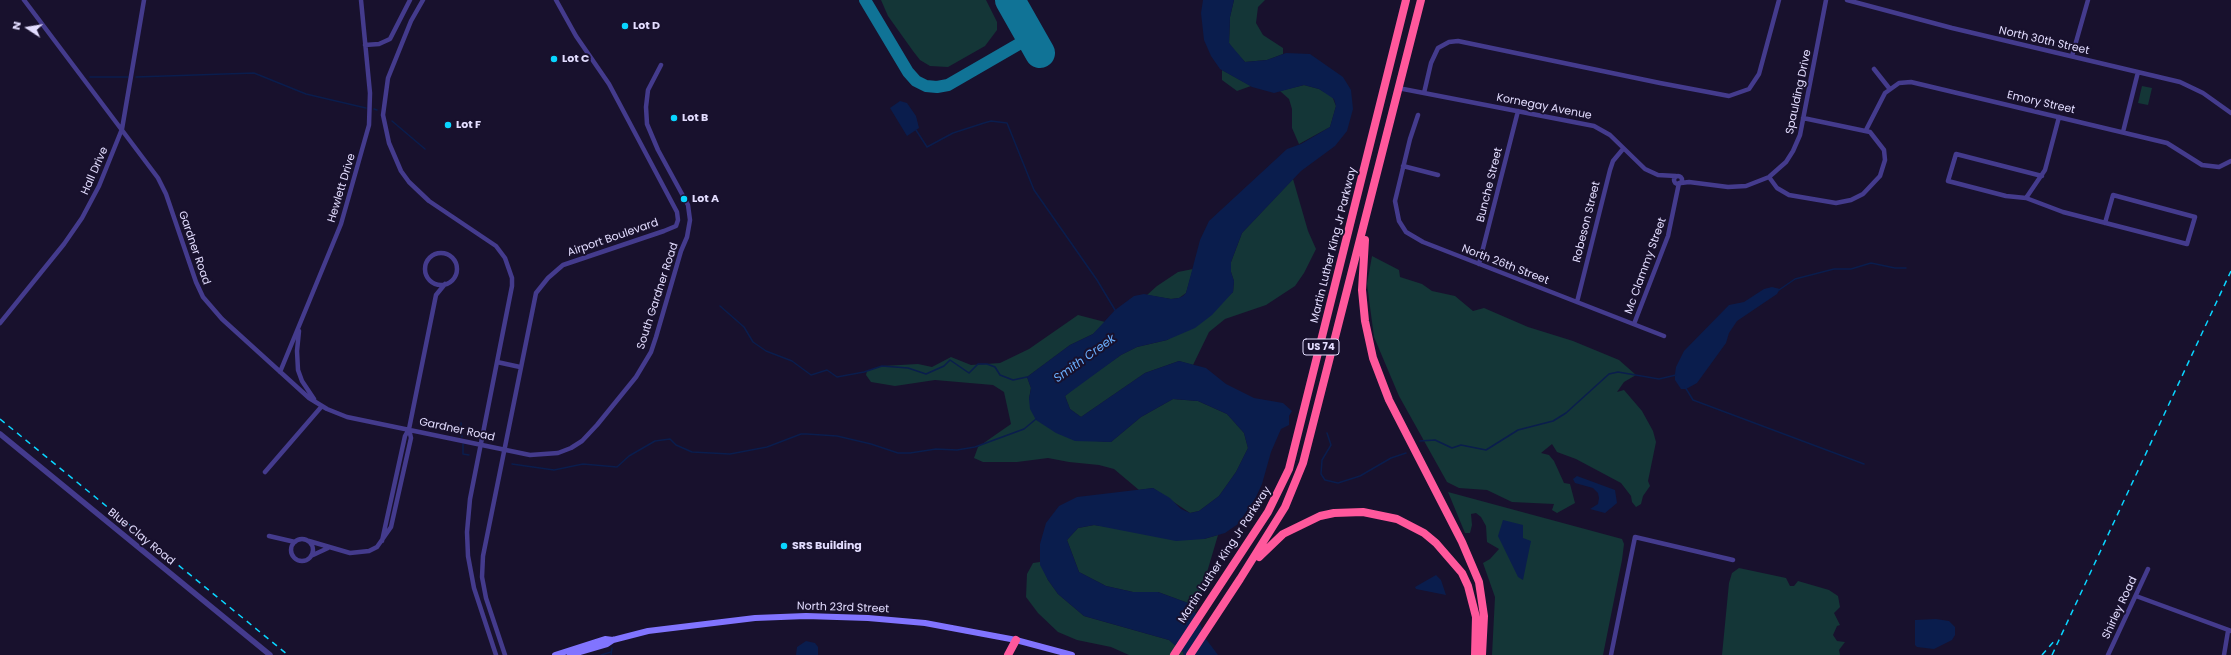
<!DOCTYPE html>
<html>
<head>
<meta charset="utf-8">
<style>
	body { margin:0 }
	#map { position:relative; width:2231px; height:655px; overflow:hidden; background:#18112d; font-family:Poppins,sans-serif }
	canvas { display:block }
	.north { position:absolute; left:8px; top:8px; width:40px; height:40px; -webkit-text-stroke:3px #18112d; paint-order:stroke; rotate:282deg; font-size:11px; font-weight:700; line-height:16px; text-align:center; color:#e3ddff }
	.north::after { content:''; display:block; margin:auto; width:14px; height:18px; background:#e3ddff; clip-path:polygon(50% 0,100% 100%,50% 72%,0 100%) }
</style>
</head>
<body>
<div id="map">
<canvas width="2231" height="655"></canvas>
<div class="north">N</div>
</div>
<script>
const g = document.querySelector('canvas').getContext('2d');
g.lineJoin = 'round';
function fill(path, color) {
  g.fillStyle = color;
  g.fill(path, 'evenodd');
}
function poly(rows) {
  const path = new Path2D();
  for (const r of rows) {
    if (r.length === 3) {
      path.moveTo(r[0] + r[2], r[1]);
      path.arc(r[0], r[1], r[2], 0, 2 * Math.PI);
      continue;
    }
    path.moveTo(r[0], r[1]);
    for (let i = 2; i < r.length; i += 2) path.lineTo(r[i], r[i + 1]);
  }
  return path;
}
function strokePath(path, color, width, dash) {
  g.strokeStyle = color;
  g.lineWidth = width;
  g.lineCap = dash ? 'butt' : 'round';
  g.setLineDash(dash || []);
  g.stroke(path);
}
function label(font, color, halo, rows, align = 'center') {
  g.font = font + ' Poppins,sans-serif';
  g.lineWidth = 4;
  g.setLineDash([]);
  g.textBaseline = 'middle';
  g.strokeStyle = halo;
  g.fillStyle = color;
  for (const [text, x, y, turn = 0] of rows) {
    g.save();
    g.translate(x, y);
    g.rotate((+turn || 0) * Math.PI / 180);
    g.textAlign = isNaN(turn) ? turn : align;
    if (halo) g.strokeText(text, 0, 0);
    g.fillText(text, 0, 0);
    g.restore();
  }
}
fill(poly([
	[881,0,986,0,997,22,997,30,985,46,948,67,930,66,920,60,913,51,888,16],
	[1234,0,1265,0,1258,7,1256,23,1263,35,1283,48,1283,54,1267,60,1245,62,1234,50,1229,43,1230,17],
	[1222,70,1251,86,1237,91,1222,80],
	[1304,85,1319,89,1332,96,1336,106,1330,127,1299,144,1292,128,1292,109,1289,99,1280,91],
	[2142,86,2152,88,2148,105,2138,103],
	[1293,179,1308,231,1316,249,1304,273,1295,286,1266,305,1225,319,1209,332,1193,365,1179,361,1145,373,1081,417,1070,409,1065,396,1078,385,1121,355,1137,347,1167,340,1222,302,1233,292,1234,281,1231,272,1231,262,1242,233],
	[1372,256,1399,270,1400,277,1422,284,1432,291,1455,296,1473,311,1484,308,1528,327,1573,341,1619,360,1636,375,1624,382,1617,392,1624,390,1642,411,1653,431,1656,442,1648,481,1650,486,1643,496,1641,504,1636,507,1632,502,1631,496,1621,483,1576,459,1557,452,1552,444,1541,453,1549,455,1554,461,1564,483,1570,484,1575,503,1557,513,1552,510,1554,504,1512,502,1487,490,1459,488,1447,482,1399,396,1374,337,1367,284],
	[1193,269,1186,293,1179,298,1171,299,1147,295,1157,286,1178,272],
	[1078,315,1105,322,1093,334,1070,345,1027,377,1031,388,1029,399,1096,441,1111,442,1141,417,1173,399,1198,401,1227,414,1244,433,1248,448,1236,472,1219,496,1199,511,1190,513,1153,488,1139,490,1114,469,1099,465,1069,462,1048,458,1017,462,983,462,974,458,978,447,1011,424,1004,392,993,385,935,380,895,386,871,382,866,375,867,371,882,366,918,364,932,367,951,357,971,365,1000,363,1029,349],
	[1448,492,1622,539,1624,544,1622,560,1603,655,1492,655,1495,597,1483,563,1490,559,1499,549,1487,542,1486,526,1481,517,1476,513,1471,514,1472,525,1470,533,1465,533],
	[1094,525,1204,539,1218,535,1195,613,1188,603,1158,592,1133,592,1106,586,1079,572,1067,540,1078,528],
	[1040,562,1048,580,1058,594,1084,616,1169,640,1183,652,1184,655,1129,655,1111,647,1077,640,1058,632,1038,613,1026,597,1027,574,1033,563],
	[1739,568,1786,578,1790,586,1794,586,1798,581,1829,590,1838,596,1840,607,1834,613,1840,625,1837,626,1833,635,1837,641,1845,642,1839,650,1840,655,1722,655,1729,583,1732,573]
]), '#143637');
fill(poly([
	[1203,0,1234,0,1230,17,1229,43,1245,62,1267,60,1286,53,1310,54,1343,77,1351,90,1353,109,1347,131,1335,146,1301,171,1242,233,1231,262,1231,272,1234,281,1233,292,1212,315,1195,328,1167,340,1137,347,1121,355,1065,396,1070,409,1081,417,1145,373,1179,361,1206,368,1226,384,1254,398,1283,403,1292,411,1289,416,1289,425,1281,429,1271,452,1262,484,1256,497,1238,524,1225,533,1204,539,1176,541,1094,525,1078,528,1067,540,1079,572,1106,586,1133,592,1158,592,1188,603,1196,614,1206,639,1218,655,1184,655,1183,652,1169,640,1084,616,1058,594,1048,580,1040,565,1040,544,1046,523,1059,506,1077,497,1153,488,1170,498,1181,509,1190,513,1199,511,1219,496,1236,472,1248,448,1244,433,1227,414,1198,401,1173,399,1141,417,1111,442,1075,441,1056,433,1036,420,1030,409,1029,399,1031,388,1027,377,1070,345,1093,334,1115,310,1134,296,1144,294,1171,299,1179,298,1183,296,1186,293,1200,240,1209,221,1287,149,1301,144,1330,127,1336,106,1334,99,1319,89,1304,85,1274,93,1252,87,1220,69,1211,56,1204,40,1201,13],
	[900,101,907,103,916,116,919,128,907,136,890,108],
	[1772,287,1780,289,1777,294,1737,321,1729,333,1726,343,1697,383,1686,389,1681,389,1675,380,1675,374,1676,367,1684,351,1729,305,1744,302,1764,289],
	[1577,476,1615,490,1617,503,1605,513,1590,509,1598,504,1599,498,1598,493,1593,488,1575,483,1573,479],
	[1503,520,1523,525,1523,538,1531,541,1523,580,1518,577,1498,536],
	[1436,575,1441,580,1446,595,1416,589,1415,587],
	[1936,619,1949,621,1955,627,1955,635,1952,640,1934,649,1917,647,1915,645,1915,620],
	[806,641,815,643,818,647,818,655,796,655,797,647]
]), '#0a1d4d');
strokePath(poly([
	[90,77,128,77],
	[136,77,254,73,306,94,366,108],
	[374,109,377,110],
	[392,121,425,149],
	[916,130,927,147,953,133,984,123,991,121,1007,123,1034,190,1097,280,1115,310],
	[1779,290,1795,279,1834,269,1851,269,1871,263,1895,268,1906,268],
	[720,306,744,327,753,342,766,351,792,361,811,375,827,370,837,377,864,372,882,366,908,368,926,374,944,366,950,360,969,373,978,364,987,364,995,367,1000,375,1013,380,1027,377],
	[1685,387,1693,400,1864,464],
	[461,423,462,437],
	[1327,433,1331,445,1322,460,1321,474,1325,480,1338,483,1360,476,1391,458,1406,453],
	[1420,441,1435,440,1452,448,1461,445,1486,450,1518,430,1553,421,1566,413,1609,374,1618,372,1659,379,1676,375],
	[463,444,463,454,469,455],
	[512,464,554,470,583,464,617,467,629,456,655,441,670,439,676,445,692,452,730,454,767,447,801,434,807,434,837,436,871,444,898,453,910,453,936,449,957,450,975,447,1024,429,1036,419],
	[601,655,611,652],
	[611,655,612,648]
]), '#0a1d4d', 1.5);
strokePath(poly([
	[865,0,908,72,916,81,926,86,937,87,948,85,1031,37]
]), '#107396', 12);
strokePath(poly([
	[1010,0,1040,53]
]), '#107396', 30);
strokePath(poly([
	[24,0,158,178,166,194,196,282,203,297,222,319,309,398,327,409,347,417,530,455,558,453,571,448,582,441,597,425,636,377,651,352,656,337,681,251,687,237,690,220,688,205,658,150,647,124,646,107,648,90,661,65],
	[423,0,411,21,388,78,383,115,389,143,401,171,409,182,429,201,496,246,505,258,512,278,512,286,470,499,467,532,468,556,474,588,496,655],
	[1847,0,1952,28,2180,82,2203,93,2231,113],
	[365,45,379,44,390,39,410,0],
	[2072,56,2088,0],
	[1874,69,1889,88],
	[1398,88,1594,126,1610,135,1645,169,1658,175,1676,176],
	[1424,93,1431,63,1438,48,1449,42,1458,41,1660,83,1729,96,1749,89,1759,74,1779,0],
	[1418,115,1410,139,1395,201,1399,221,1406,232,1423,242,1664,336],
	[1866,130,1885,93,1899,83,1911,82,2167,143,2202,165,2219,167,2231,161],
	[2123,132,2138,72],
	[1403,166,1438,175],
	[2042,176,1956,154,1948,181,2006,196,2026,198,2063,212,2187,244,2195,217,2113,195,2105,223],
	[1678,180,4],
	[1769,177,1777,188,1789,195,1836,203,1851,200,1863,194,1880,176,1885,160,1884,150,1870,132,1803,118],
	[1681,183,1689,182,1728,187,1746,186,1769,177,1786,162,1793,151,1800,135,1826,0],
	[2026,198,2045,170,2059,117],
	[441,269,16],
	[1479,264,1518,111],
	[1577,302,1610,170,1613,161,1623,149],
	[0,323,64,244,82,218,99,186,122,129,144,0],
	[1634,324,1668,236,1679,183],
	[299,331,297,351,298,370,302,381,314,399],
	[497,362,520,367],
	[280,372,341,224,369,125,370,93,361,0],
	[265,472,322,406],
	[269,536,295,542],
	[302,550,11],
	[309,541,350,553,369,551,377,547,391,527,411,438,409,429],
	[382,541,405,436,409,429,436,295,445,284],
	[313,555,328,548],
	[2136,596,2231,631],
	[505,655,486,598,482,577,483,556,536,293,548,278,563,265,664,231,676,226,678,220,677,212,609,84,576,36,556,0],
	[1611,655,1635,537,1733,560],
	[2108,655,2148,569],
	[2224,655,2228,631]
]), '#443b8d', 4.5);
strokePath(poly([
	[0,434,270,655]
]), '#443b8d', 5.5);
strokePath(poly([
	[555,655,605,639,613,640,648,631,755,618,806,616,868,618,925,623,1016,640,1072,655],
	[570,655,607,644,613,640]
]), '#8174ff', 6);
strokePath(poly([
	[1365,240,1362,290,1365,321,1373,358,1389,400,1462,542,1479,582,1484,616,1482,655],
	[1259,557,1283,534,1320,516,1334,513,1363,512,1397,519,1424,533,1436,543,1462,573,1468,586,1476,617,1475,655],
	[1008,655,1016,640],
	[1174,655,1268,512,1289,469,1406,0],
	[1190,655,1240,579,1285,507,1303,463,1421,0]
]), '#ff589c', 8);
strokePath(poly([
	[0,419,288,655],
	[2042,655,2055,640],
	[2052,655,2231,271]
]), '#09d5ff', 1.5, [6, 5]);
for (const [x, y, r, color] of [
	[625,26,4,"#09d5ff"],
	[554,59,4,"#09d5ff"],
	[674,118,4,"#09d5ff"],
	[448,125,4,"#09d5ff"],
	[684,199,4,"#09d5ff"],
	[784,546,4,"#09d5ff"]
]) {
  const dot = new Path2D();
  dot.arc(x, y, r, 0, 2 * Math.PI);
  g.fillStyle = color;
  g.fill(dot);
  strokePath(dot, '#18112d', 1.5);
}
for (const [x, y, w] of [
	[1321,347,36]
]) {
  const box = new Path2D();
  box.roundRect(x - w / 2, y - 8, w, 16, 3);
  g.fillStyle = '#18112d';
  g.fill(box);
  strokePath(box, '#e3ddff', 1);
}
label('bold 10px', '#e3ddff', null, [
	["US 74",1321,347]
]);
label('bold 11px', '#e3ddff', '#18112d', [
	["Lot D",633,26],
	["Lot C",562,59],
	["Lot B",682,118],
	["Lot F",456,125],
	["Lot A",692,199],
	["SRS Building",792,546]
], 'left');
label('11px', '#e3ddff', '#18112d', [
	["North 30th Street",2044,41,13],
	["Spaulding Drive",1799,92,-78],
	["Emory Street",2041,103,13],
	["Kornegay Avenue",1544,107,11],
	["Hall Drive",95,171,-66],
	["Bunche Street",1490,185,-76],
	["Hewlett Drive",342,188,-73],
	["Robeson Street",1587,222,-76],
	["Airport Boulevard",613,238,-19],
	["Martin Luther King Jr Parkway",1334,245,-76],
	["Gardner Road",194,248,71],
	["North 26th Street",1505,265,21],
	["Mc Clammy Street",1646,266,-70],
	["South Gardner Road",658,296,-72],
	["Gardner Road",457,430,12],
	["Blue Clay Road",141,537,39],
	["Martin Luther King Jr Parkway",1225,555,-57],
	["North 23rd Street",843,608,2],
	["Shirley Road",2120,608,-65]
]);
label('italic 12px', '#6bb0ff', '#18112d', [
	["Smith Creek",1085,359,-36]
]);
</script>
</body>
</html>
